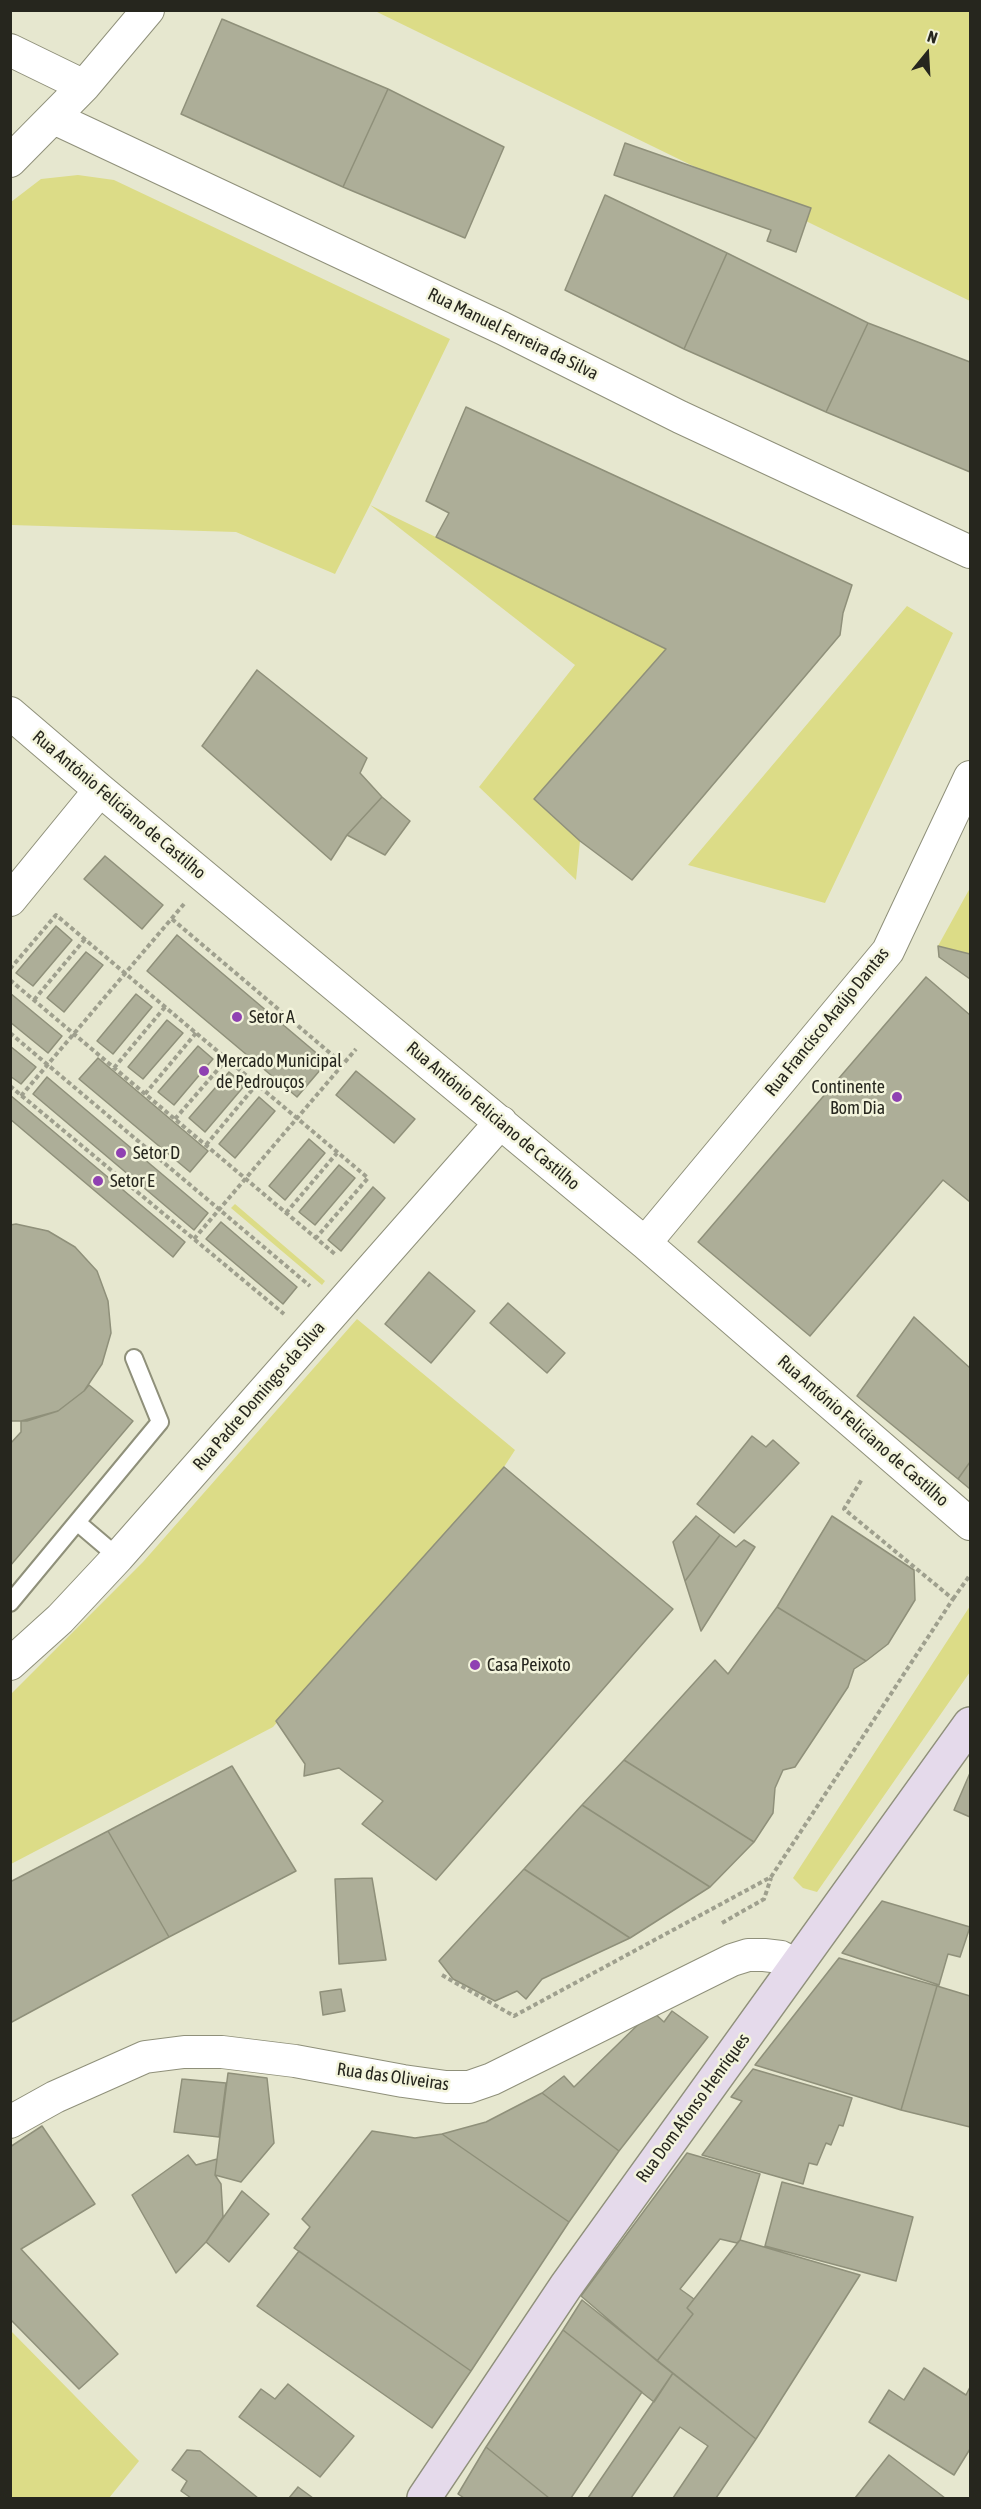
<!DOCTYPE html>
<html>
<head>
<meta charset="utf-8">
<style>
	body { margin:0 }
	#map { position:relative; width:981px; height:2509px; overflow:hidden; background:#e6e7cf; font-family:"Asap Condensed",sans-serif }
	canvas { display:block }
	.frame { position:absolute; inset:0; border:12px solid #26261e; pointer-events:none }
	.north { position:absolute; left:897px; top:24px; width:60px; height:60px; -webkit-text-stroke:4px #f3f4dc; paint-order:stroke; rotate:18deg; font-size:16px; font-weight:700; line-height:24px; text-align:center; color:#26261e }
	.north::after { content:''; display:block; margin:auto; width:21px; height:27px; background:#26261e; clip-path:polygon(50% 0,100% 100%,50% 72%,0 100%) }
</style>
</head>
<body>
<div id="map">
<canvas width="981" height="2509"></canvas>
<div class="frame"></div>
<div class="north">N</div>
</div>
<script>
const g = document.querySelector('canvas').getContext('2d');
g.lineJoin = 'round';
function fill(path, color) {
  g.fillStyle = color;
  g.fill(path, 'evenodd');
}
function poly(rows) {
  const path = new Path2D();
  for (const r of rows) {
    path.moveTo(r[0], r[1]);
    for (let i = 2; i < r.length; i += 2) path.lineTo(r[i], r[i + 1]);
  }
  return path;
}
function strokePath(path, color, width, dash) {
  g.strokeStyle = color;
  g.lineWidth = width;
  g.lineCap = dash ? 'butt' : 'round';
  g.setLineDash(dash || []);
  g.stroke(path);
}
function label(font, color, halo, rows, align = 'center') {
  g.font = font + ' "Asap Condensed",sans-serif';
  g.lineWidth = 5;
  g.setLineDash([]);
  g.textBaseline = 'middle';
  g.strokeStyle = halo;
  g.fillStyle = color;
  for (const [text, x, y, turn = 0] of rows) {
    g.save();
    g.translate(x, y);
    g.rotate((+turn || 0) * Math.PI / 180);
    g.textAlign = isNaN(turn) ? turn : align;
    if (halo) g.strokeText(text, 0, 0);
    g.fillText(text, 0, 0);
    g.restore();
  }
}
fill(poly([
	[375,11,970,11,970,301],
	[78,175,114,180,450,339,370,505,666,649,534,799,580,841,576,880,479,787,575,665,370,505,335,574,236,532,11,525,11,202,41,179],
	[907,606,953,633,825,903,688,865],
	[970,888,970,954,938,946],
	[235,1204,325,1281,322,1285,231,1208],
	[357,1319,515,1450,504,1467,273,1727,11,1864,10,1695,143,1562],
	[970,1606,970,1672,817,1892,803,1888,793,1878],
	[11,2331,139,2461,109,2498,11,2498]
]), '#dcdc87');
const building = poly([
	[222,19,388,89,343,187,181,114,222,19],
	[388,89,504,147,465,238,343,187,388,89],
	[625,143,811,208,796,252,767,241,771,230,614,175,625,143],
	[605,195,727,253,684,349,565,290,605,195],
	[727,253,868,323,826,412,684,349,727,253],
	[868,323,970,362,970,472,826,412,868,323],
	[466,407,852,585,843,613,840,635,632,880,580,841,534,799,666,649,436,537,449,513,426,501,466,407],
	[257,670,367,758,360,773,382,797,347,835,331,860,202,746,257,670],
	[382,797,410,821,385,855,347,835,382,797],
	[105,856,163,905,142,929,84,879,105,856],
	[56,926,72,940,33,986,16,973,56,926],
	[177,935,327,1062,297,1097,147,971,177,935],
	[938,946,970,954,970,979,939,957,938,946],
	[86,952,103,965,64,1012,47,998,86,952],
	[926,977,970,1015,970,1202,943,1180,810,1336,698,1242,926,977],
	[10,993,62,1036,48,1053,10,1022,10,993],
	[136,994,152,1007,113,1054,97,1041,136,994],
	[167,1020,183,1033,143,1079,128,1067,167,1020],
	[10,1046,36,1067,21,1084,10,1076,10,1046],
	[198,1046,213,1059,174,1105,158,1092,198,1046],
	[98,1058,208,1151,190,1172,79,1079,98,1058],
	[356,1071,415,1119,394,1143,336,1095,356,1071],
	[229,1072,245,1085,205,1132,189,1118,229,1072],
	[47,1077,208,1213,194,1230,33,1094,47,1077],
	[10,1095,185,1242,173,1257,10,1119,10,1095],
	[259,1097,275,1111,235,1158,219,1144,259,1097],
	[309,1139,325,1153,285,1200,269,1186,309,1139],
	[339,1165,355,1178,315,1225,299,1212,339,1165],
	[373,1187,385,1198,341,1251,328,1240,373,1187],
	[221,1222,297,1287,283,1304,206,1239,221,1222],
	[16,1224,48,1231,75,1247,97,1271,108,1301,111,1333,102,1364,84,1391,58,1411,27,1421,10,1421,10,1225,16,1224],
	[429,1272,475,1311,431,1363,385,1324,429,1272],
	[508,1303,565,1353,547,1373,490,1323,508,1303],
	[914,1317,970,1368,970,1462,958,1479,857,1396,914,1317],
	[89,1385,133,1421,10,1566,10,1444,21,1432,21,1421,58,1411,84,1391,89,1385],
	[752,1436,766,1447,773,1440,799,1463,734,1533,697,1504,752,1436],
	[970,1462,970,1489,958,1479,970,1462],
	[504,1467,673,1609,436,1880,362,1824,383,1801,339,1768,304,1776,305,1764,276,1721,504,1467],
	[696,1516,720,1535,685,1581,673,1542,696,1516],
	[832,1516,914,1570,915,1600,888,1644,866,1661,777,1607,832,1516],
	[720,1535,736,1547,744,1540,755,1547,701,1631,685,1581,720,1535],
	[777,1607,866,1661,854,1669,848,1687,795,1767,783,1770,775,1788,773,1813,754,1842,624,1760,715,1660,728,1674,777,1607],
	[624,1760,754,1842,710,1887,582,1805,624,1760],
	[232,1766,296,1871,169,1937,108,1831,232,1766],
	[970,1773,970,1817,954,1810,970,1773],
	[582,1805,710,1887,630,1938,524,1869,582,1805],
	[108,1831,169,1937,10,2023,10,1882,108,1831],
	[524,1869,630,1938,542,1979,526,1999,517,1991,495,2001,453,1979,439,1961,524,1869],
	[372,1878,386,1960,339,1964,335,1879,372,1878],
	[882,1901,970,1927,960,1957,948,1954,939,1985,842,1953,882,1901],
	[839,1958,937,1986,901,2110,755,2065,839,1958],
	[937,1986,970,1996,970,2127,901,2110,937,1986],
	[341,1989,345,2011,323,2015,320,1992,341,1989],
	[652,2011,664,2022,672,2011,708,2037,619,2151,542,2093,564,2076,574,2087,652,2011],
	[753,2069,852,2098,843,2126,839,2125,831,2145,826,2143,817,2165,809,2163,803,2184,702,2155,742,2101,731,2097,753,2069],
	[228,2073,267,2078,274,2143,241,2182,215,2175,228,2073],
	[182,2079,226,2083,219,2137,174,2132,182,2079],
	[542,2093,619,2151,569,2222,442,2134,486,2122,542,2093],
	[42,2126,95,2204,21,2249,118,2354,79,2389,10,2319,10,2147,42,2126],
	[372,2131,415,2138,442,2134,569,2222,471,2371,294,2248,310,2227,302,2219,372,2131],
	[687,2153,760,2174,740,2240,737,2243,720,2239,680,2289,694,2299,687,2308,693,2314,657,2361,581,2296,687,2153],
	[188,2155,196,2165,217,2159,215,2175,221,2184,223,2217,206,2242,176,2273,132,2195,188,2155],
	[782,2182,913,2217,896,2281,765,2246,782,2182],
	[242,2191,269,2214,229,2262,206,2242,242,2191],
	[740,2240,860,2275,756,2439,657,2361,693,2314,687,2308,740,2240],
	[299,2251,471,2371,432,2428,257,2306,299,2251],
	[582,2300,673,2373,654,2402,563,2330,582,2300],
	[563,2330,642,2392,571,2498,549,2498,486,2447,563,2330],
	[924,2368,966,2395,970,2387,970,2449,954,2475,869,2422,889,2390,904,2400,924,2368],
	[673,2373,756,2439,716,2498,673,2498,708,2446,680,2427,631,2498,588,2498,673,2373],
	[288,2384,354,2436,320,2477,239,2417,261,2389,275,2399,288,2384],
	[486,2447,549,2498,464,2498,458,2494,486,2447],
	[187,2450,200,2451,258,2498,191,2498,181,2491,187,2481,172,2470,187,2450],
	[889,2455,945,2498,855,2498,889,2455],
	[298,2487,313,2498,289,2498,298,2487]
]);
fill(building, '#adae98');
strokePath(building, '#8f907a', 1.5);
const service = poly([
	[78,1523,118,1557],
	[10,1603,160,1422,134,1358]
]);
const minor = poly([
	[10,50,84,86],
	[54,118,502,328,680,417,970,552],
	[10,161,84,86,148,10],
	[10,713,100,790,645,1243,970,1524],
	[10,900,100,790],
	[645,1243,888,951,970,777],
	[10,1664,60,1619,118,1557,501,1122],
	[10,2122,55,2097,145,2057,184,2052,222,2052,295,2061,403,2081,446,2087,469,2087,492,2079,732,1960,748,1955,764,1955,781,1957,796,1965]
]);
const secondary = poly([
	[424,2498,566,2286,970,1724]
]);
strokePath(service, '#8f907a', 20);
strokePath(minor, '#8f907a', 34);
strokePath(secondary, '#8f907a', 36);
strokePath(poly([
	[172,919,343,1064],
	[10,969,56,915,368,1178,316,1238],
	[10,980,336,1255],
	[34,1000,85,939],
	[10,1033,310,1286],
	[114,1068,165,1007],
	[10,1086,284,1314],
	[145,1094,196,1033],
	[21,1096,184,904],
	[175,1119,227,1059],
	[206,1145,257,1084],
	[286,1213,337,1153],
	[194,1239,356,1049],
	[953,1599,970,1575],
	[722,1923,764,1899,771,1878],
	[442,1975,514,2016,771,1877,953,1599,844,1509,862,1479]
]), '#9fa08e', 4, [4.5, 3]);
strokePath(service, '#fff', 16);
strokePath(minor, '#fff', 32);
strokePath(secondary, '#e5daeb', 33);
for (const [x, y, r, color] of [
	[237,1017,6,"#8f41b2"],
	[204,1071,6,"#8f41b2"],
	[897,1097,6,"#8f41b2"],
	[121,1153,6,"#8f41b2"],
	[98,1181,6,"#8f41b2"],
	[475,1665,6,"#8f41b2"]
]) {
  const dot = new Path2D();
  dot.arc(x, y, r, 0, 2 * Math.PI);
  g.fillStyle = color;
  g.fill(dot);
  strokePath(dot, '#f3f4dc', 2);
}
label('18px', '#26261e', '#f3f4dc', [
	["Rua Manuel Ferreira da Silva",513,334,26],
	["Rua António Feliciano de Castilho",119,805,40],
	["Rua Francisco Araújo Dantas",827,1022,-51],
	["Rua António Feliciano de Castilho",493,1116,40],
	["Rua Padre Domingos da Silva",259,1396,-49],
	["Rua António Feliciano de Castilho",863,1431,41],
	["Rua das Oliveiras",393,2077,8],
	["Rua Dom Afonso Henriques",693,2108,-54]
]);
label('18px', '#26261e', '#f3f4dc', [
	["Setor A",249,1017],
	["Mercado Municipal",216,1061],
	["de Pedrouços",216,1082],
	["Continente",885,1087,"right"],
	["Bom Dia",885,1108,"right"],
	["Setor D",133,1153],
	["Setor E",110,1181],
	["Casa Peixoto",487,1665]
], 'left');
</script>
</body>
</html>
